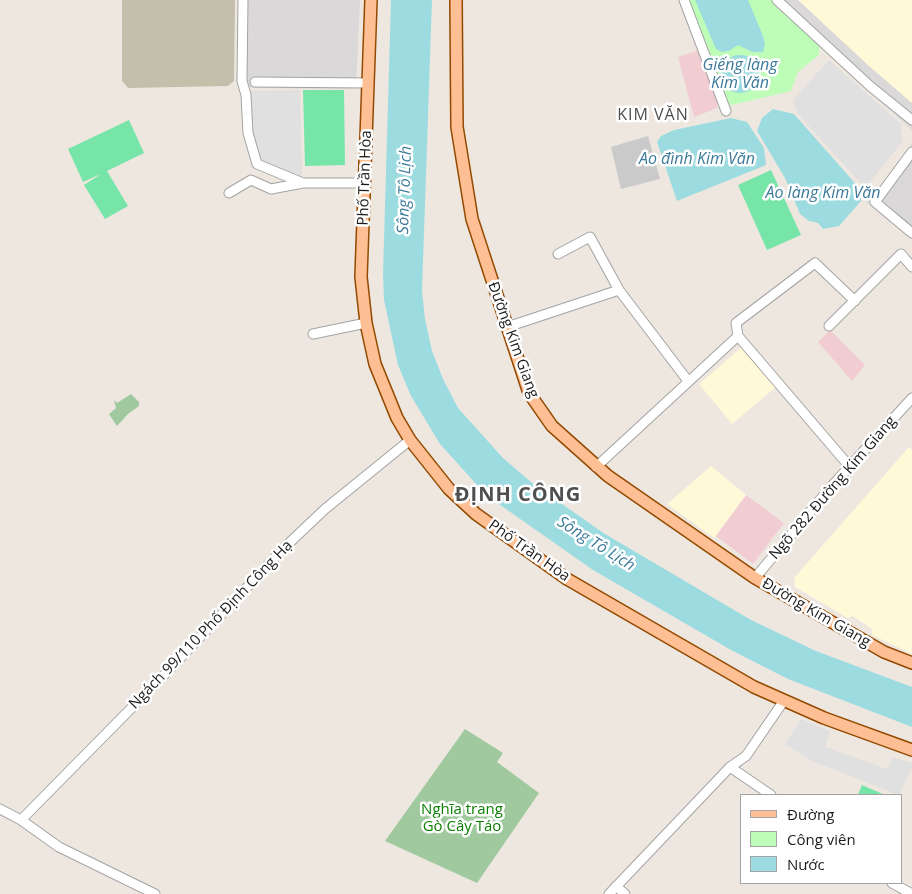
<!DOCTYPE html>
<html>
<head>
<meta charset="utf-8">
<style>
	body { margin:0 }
	#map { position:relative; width:912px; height:894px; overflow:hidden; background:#eee7e0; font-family:"Open Sans",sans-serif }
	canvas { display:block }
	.legend { position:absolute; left:740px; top:794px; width:162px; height:90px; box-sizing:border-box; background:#fff; border:1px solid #a4a4a4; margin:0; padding:6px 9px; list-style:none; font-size:15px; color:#1c1c1c }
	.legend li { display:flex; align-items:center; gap:10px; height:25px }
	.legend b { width:25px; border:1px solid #a4a4a4 }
</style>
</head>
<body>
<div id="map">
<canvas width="912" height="894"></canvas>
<ul class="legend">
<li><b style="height:6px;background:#ffbf94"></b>Đường</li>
<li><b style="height:14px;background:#befdb8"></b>Công viên</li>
<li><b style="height:14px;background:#9cdce0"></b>Nước</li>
</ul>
</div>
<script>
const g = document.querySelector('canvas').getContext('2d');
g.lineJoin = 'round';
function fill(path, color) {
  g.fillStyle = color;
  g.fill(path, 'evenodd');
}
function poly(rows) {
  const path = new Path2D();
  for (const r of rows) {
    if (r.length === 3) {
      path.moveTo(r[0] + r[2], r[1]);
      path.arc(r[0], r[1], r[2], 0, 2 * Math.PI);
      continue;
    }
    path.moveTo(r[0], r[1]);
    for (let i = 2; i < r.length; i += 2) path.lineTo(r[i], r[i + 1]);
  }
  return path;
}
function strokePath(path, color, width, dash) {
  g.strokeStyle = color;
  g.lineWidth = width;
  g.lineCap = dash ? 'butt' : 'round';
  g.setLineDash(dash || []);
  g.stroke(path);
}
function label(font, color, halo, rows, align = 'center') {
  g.font = font + ' "Open Sans",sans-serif';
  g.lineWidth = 5;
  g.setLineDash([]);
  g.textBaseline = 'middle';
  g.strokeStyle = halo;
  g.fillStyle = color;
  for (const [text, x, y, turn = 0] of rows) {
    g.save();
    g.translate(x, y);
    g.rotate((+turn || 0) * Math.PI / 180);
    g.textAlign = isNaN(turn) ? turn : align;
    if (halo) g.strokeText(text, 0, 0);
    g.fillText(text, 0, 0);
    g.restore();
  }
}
fill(poly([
	[247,0,360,0,356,89,251,88,246,82],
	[769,0,912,0,912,130],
	[912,142,912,238,866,202,908,154]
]), '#dad8d9');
fill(poly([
	[699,50,718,101,717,108,694,117,678,57],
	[830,330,865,365,852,381,818,342],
	[746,495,784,523,753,564,716,536]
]), '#f1cdd2');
fill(poly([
	[798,0,912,0,912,103,870,67],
	[743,346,777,386,732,424,699,384],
	[909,447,912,450,912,654,872,635,872,629,853,616,848,618,795,587,794,578],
	[711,466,746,495,714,538,667,504]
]), '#fff9d8');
fill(poly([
	[648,136,660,179,621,189,611,147]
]), '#cacaca');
fill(poly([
	[122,0,235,0,234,81,228,86,128,88,122,81]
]), '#c3bfab');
fill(poly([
	[131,394,139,402,139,406,128,414,117,426,109,414,116,408,114,400,117,403],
	[465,729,503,753,497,762,539,793,477,883,385,841]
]), '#a0c99f');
fill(poly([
	[688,0,771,0,820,43,819,55,798,72,791,91,727,106]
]), '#befdb8');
fill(poly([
	[303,90,344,90,345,165,305,166],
	[129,120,144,153,107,171,128,206,105,219,84,185,101,174,83,182,68,149],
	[771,170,801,235,767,250,738,185],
	[862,785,885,795,858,795]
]), '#77e4a8');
fill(poly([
	[829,60,901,124,902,142,865,188,798,114,793,100],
	[300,90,302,161,302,178,259,159,253,133,250,91],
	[801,719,830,731,825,747,887,769,893,757,912,763,912,768,899,795,812,761,785,744]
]), '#e0e0e0');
fill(poly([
	[391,0,432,0,422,291,425,319,432,351,443,379,458,408,503,458,532,483,605,534,751,620,816,651,912,687,912,727,788,679,731,650,593,570,486,495,440,444,411,396,398,365,384,300,383,274],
	[695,0,748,0,763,36,765,45,763,52,752,52,738,45,729,51,722,52,716,49],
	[740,74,19],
	[773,109,794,114,861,190,861,201,839,226,823,229,818,223,809,221,800,214,785,178,757,131,762,118],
	[731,118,747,122,764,148,766,165,677,201,657,142,661,136,674,130]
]), '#9cdce0');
const minor = poly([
	[243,0,242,81,246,95,248,133,257,164,303,183],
	[684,0,726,111],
	[777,0,870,86,912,120],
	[255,82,368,83],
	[912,152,875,202,912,233],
	[229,193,251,180,271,189,303,183,364,183],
	[558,254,590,237,619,290,688,381],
	[829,326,901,254,912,267],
	[507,327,619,290],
	[313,334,366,323],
	[738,336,850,467],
	[596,467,738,336,736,323,815,263,855,301],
	[755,578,830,488,912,398],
	[730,767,771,795],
	[0,809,21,820,59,847,155,894],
	[21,820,167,672,286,546,325,509,410,440],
	[892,883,912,894],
	[616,886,625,894],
	[609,894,730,767,746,756,783,702]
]);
const major = poly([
	[371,0,361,277,366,323,375,364,397,418,410,440,449,489,476,514,567,579,754,687,824,718,912,750],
	[456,0,457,127,472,219,529,393,552,426,608,476,755,578,884,652,912,663]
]);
strokePath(minor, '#a3a3a3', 11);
strokePath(major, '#934a00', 14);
strokePath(minor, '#fff', 9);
strokePath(major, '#ffbf94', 11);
label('15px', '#1c1c1c', '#fff', [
	["Phố Trần Hòa",365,178,-88],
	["Đường Kim Giang",513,340,70],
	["Ngõ 282 Đường Kim Giang",833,488,-49],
	["Phố Trần Hòa",529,551,35],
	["Đường Kim Giang",816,613,30],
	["Ngách 99/110 Phố Định Công Hạ",211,625,-46]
]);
label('15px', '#0d8003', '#fff', [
	["Nghĩa trang",462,810],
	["Gò Cây Táo",462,827]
]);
label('italic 16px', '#3b7a9a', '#fff', [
	["Giếng làng",740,65],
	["Kim Văn",740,83],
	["Ao đình Kim Văn",697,159],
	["Sông Tô Lịch",405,190,-88],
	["Ao làng Kim Văn",823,193],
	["Sông Tô Lịch",596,544,32]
]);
g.letterSpacing = '1px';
label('16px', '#4f4f4f', '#fff', [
	["KIM VĂN",653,115]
]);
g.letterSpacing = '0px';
g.letterSpacing = '1px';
label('bold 20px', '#4f4f4f', '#fff', [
	["ĐỊNH CÔNG",518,495]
]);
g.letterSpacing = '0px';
</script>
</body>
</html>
